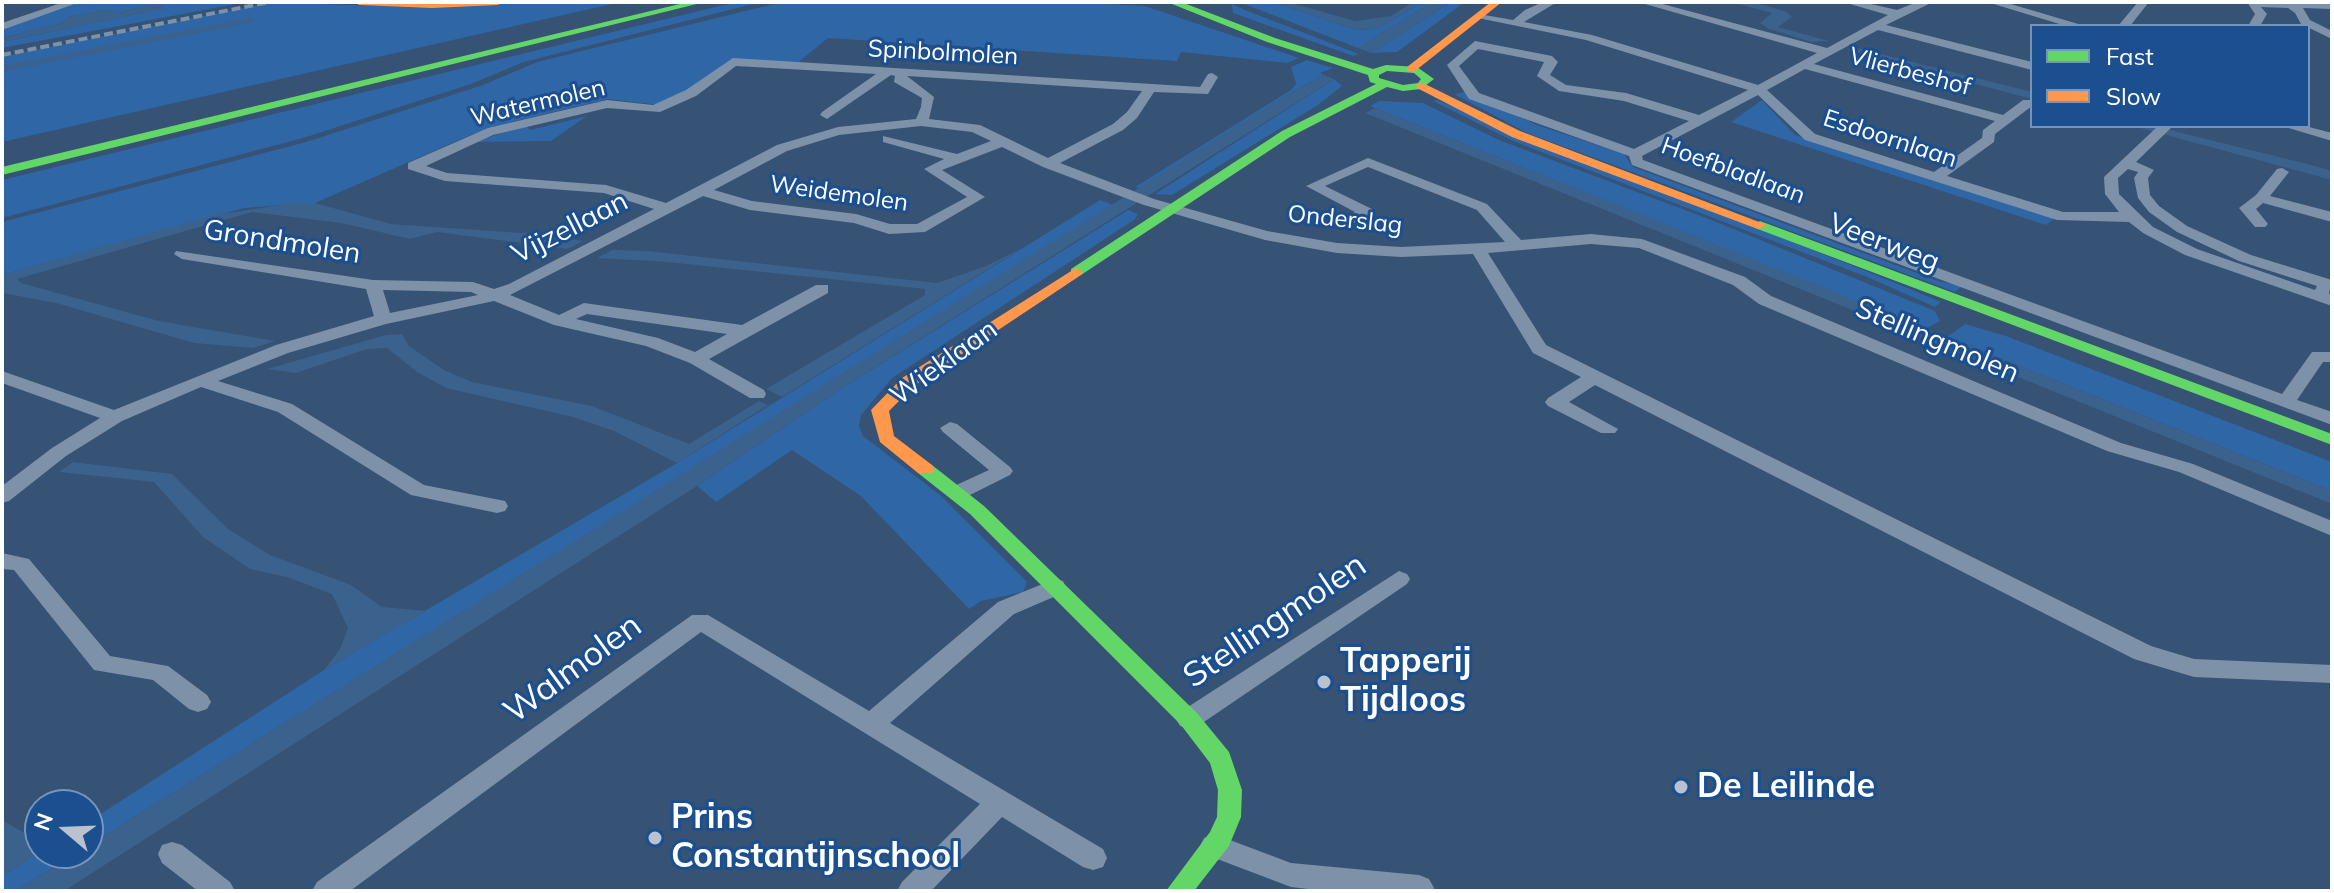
<!DOCTYPE html>
<html>
<head>
<meta charset="utf-8">
<style>
	body { margin:0 }
	#map { position:relative; width:2334px; height:893px; overflow:hidden; background:#365274; font-family:Mulish,sans-serif }
	canvas { display:block }
	.frame { position:absolute; inset:0; border:4px solid #fff; pointer-events:none }
	.legend { position:absolute; left:2030px; top:24px; width:280px; height:104px; box-sizing:border-box; background:#1b4f8f; border:2px solid #7695bc; margin:0; padding:10px 14px; list-style:none; font-size:24px; color:#fff }
	.legend li { display:flex; align-items:center; gap:16px; height:40px }
	.legend b { width:40px; border:2px solid #7695bc }
	.north { position:absolute; left:24px; top:789px; width:80px; height:80px; box-sizing:border-box; background:#1b4f8f; border:2px solid #7695bc; border-radius:50%; rotate:289deg; font-size:22px; font-weight:700; line-height:32px; text-align:center; color:#fff }
	.north::after { content:''; display:block; margin:auto; width:28px; height:36px; background:#b9c2ce; clip-path:polygon(50% 0,100% 100%,50% 72%,0 100%) }
</style>
</head>
<body>
<div id="map">
<canvas width="2334" height="893"></canvas>
<div class="frame"></div>
<ul class="legend">
<li><b style="height:10px;background:#63d668"></b>Fast</li>
<li><b style="height:10px;background:#ff974d"></b>Slow</li>
</ul>
<div class="north">N</div>
</div>
<script>
const g = document.querySelector('canvas').getContext('2d');
g.lineJoin = 'round';
function fill(path, color) {
  g.fillStyle = color;
  g.fill(path, 'evenodd');
}
function poly(rows) {
  const path = new Path2D();
  for (const r of rows) {
    path.moveTo(r[0], r[1]);
    for (let i = 2; i < r.length; i += 2) path.lineTo(r[i], r[i + 1]);
  }
  return path;
}
function strokePath(path, color, width, dash) {
  g.strokeStyle = color;
  g.lineWidth = width;
  g.lineCap = dash ? 'butt' : 'round';
  g.setLineDash(dash || []);
  g.stroke(path);
}
function label(font, color, halo, rows, align = 'center') {
  g.font = font + ' Mulish,sans-serif';
  g.lineWidth = 6;
  g.setLineDash([]);
  g.textBaseline = 'middle';
  g.strokeStyle = halo;
  g.fillStyle = color;
  for (const [text, x, y, turn = 0] of rows) {
    g.save();
    g.translate(x, y);
    g.rotate((+turn || 0) * Math.PI / 180);
    g.textAlign = isNaN(turn) ? turn : align;
    if (halo) g.strokeText(text, 0, 0);
    g.fillText(text, 0, 0);
    g.restore();
  }
}
fill(poly([
	[80,2,247,2,2,48,2,42,164,8,158,3,118,13,105,10,69,17,62,23,2,38,2,29],
	[273,2,377,6,621,2,2,142,2,57],
	[736,2,761,2,524,62,471,84,303,138,2,218,2,180],
	[782,2,1069,2,1145,6,1299,58,1287,63,1181,52,1177,61,828,38,795,65,732,60,684,94,659,105,608,99,512,122,468,136,315,203,244,208,2,275,2,222,306,142,483,85,537,62],
	[1239,2,1273,2,1353,29,1365,30,1380,27,1422,2,1433,2,1358,48],
	[1451,2,1465,2,1397,52,1371,53],
	[1232,4,1245,10,1359,54,1353,56,1233,13],
	[1307,60,1333,68,1320,73,1324,75,1279,100,1141,189,1135,187,1291,90,1296,84,1291,67],
	[1334,79,1342,86,1318,105,1172,195,1155,194],
	[1466,92,1537,125,1624,154,1633,167,1941,282,1963,285,1955,292,1527,133,1454,94],
	[1437,100,1891,281,1941,302,1935,307,1867,277,1513,141,1433,101],
	[1762,100,1795,135,2058,216,2046,225,1731,122],
	[1379,101,1423,103,1499,140,1709,219,1935,311,1940,321,1925,329,1370,106],
	[587,116,551,141,473,142,526,126,530,130],
	[1100,200,1114,205,88,846,88,822,324,670,677,463],
	[1128,210,1138,214,1134,220,892,378,861,415,859,426,863,436,940,495,1027,582,1023,592,981,601,969,609,861,496,792,450,716,502,697,486,839,390],
	[1965,324,2006,336,2332,462,2332,491,1947,337],
	[40,852,77,853,15,891,2,891,2,876]
]), '#2f66a5');
fill(poly([
	[1273,2,1288,2,1355,21,1391,16,1413,2,1422,2,1380,27,1365,30,1353,29],
	[1433,2,1451,2,1371,53,1358,48],
	[1731,2,1753,2,1785,11,1792,17,1778,27,1829,41,1811,42,1769,29,1760,23,1772,13],
	[158,3,165,8,2,42,2,38,62,23,69,17,105,10,118,13],
	[1853,47,2032,92,2032,99,1847,50],
	[1324,75,1334,79,839,390,697,486,64,891,15,891,77,853,88,853,88,846,1279,100],
	[1375,108,2332,491,2332,504,1365,113],
	[2133,126,2154,126,2315,166,2332,171,2332,180],
	[294,203,315,203,391,224,536,234,583,241,568,249,437,232,410,239,341,223,252,212,17,279,21,283,159,321,275,341,253,348,194,343,56,303,2,293,2,275,214,215],
	[1022,248,782,397,766,389,925,295,925,289,667,262,597,258,612,250,648,251,937,283,986,266],
	[402,334,409,346,444,370,472,382,592,406,689,444,759,401,768,405,677,463,614,431,573,417,446,388,417,372,387,348,367,349,296,373,267,369,386,335],
	[73,462,172,474,228,529,270,555,351,585,382,607,426,611,324,670,340,649,348,628,332,594,287,577,250,569,203,537,154,482,59,472],
	[2,820,40,842,40,852,2,876]
]), '#3b618d');
strokePath(poly([
	[2,69,252,20]
]), '#3b618d', 5);
fill(poly([
	[64,2,80,2,2,30,2,23,64,2],
	[1543,2,1557,2,1524,22,1592,35,1758,85,1817,53,1638,2,1655,2,1827,48,1888,15,1843,2,1862,2,1897,10,1917,2,1933,2,1886,25,2032,62,2032,70,1878,30,1814,64,2003,115,2023,100,2032,100,2032,106,1995,134,1994,142,1947,176,2063,212,2119,212,2105,194,2104,177,2158,126,2173,126,2136,162,2154,170,2148,178,2150,195,2159,206,2187,226,2251,255,2332,280,2329,294,2332,295,2332,306,2185,255,2143,233,2129,222,2057,220,1805,140,1758,95,1642,156,1643,160,2282,394,2312,352,2332,352,2332,362,2323,362,2297,400,2332,412,2332,425,1632,165,1629,156,1469,99,1447,65,1475,41,1552,56,1558,62,1550,75,1566,85,1626,93,1699,115,1748,90,1586,40,1473,17,1479,14,1513,20,1525,10,1543,2],
	[1478,49,1544,62,1537,76,1559,91,1624,101,1689,121,1634,149,1479,93,1459,66,1478,49],
	[1805,69,1995,121,1983,130,1982,138,1934,172,1815,134,1767,90,1805,69],
	[2128,169,2138,172,2134,178,2138,198,2149,212,2177,232,2239,261,2317,286,2315,290,2197,249,2153,227,2119,194,2118,178,2128,169],
	[1987,2,2004,2,2085,26,2066,26,1987,2],
	[2138,2,2149,2,2130,26,2118,26,2138,2],
	[2247,2,2332,3,2332,9,2303,8,2310,20,2332,31,2332,39,2301,24,2295,13,2288,8,2261,7,2267,14,2260,26,2248,26,2255,14,2247,2],
	[733,58,1200,87,1208,74,1212,73,1218,77,1208,94,1154,92,1137,118,1123,130,1060,163,1154,199,1267,231,1337,243,1401,247,1505,242,1477,210,1368,167,1325,186,1372,209,1372,215,1356,222,1351,224,1343,219,1355,212,1306,186,1368,158,1487,204,1521,240,1591,234,1642,239,1745,277,1771,296,2121,443,2193,464,2332,521,2332,536,2179,472,2107,451,1759,304,1733,285,1639,248,1591,244,1488,253,1546,345,2151,646,2194,659,2332,665,2332,683,2194,677,2134,659,1595,385,1569,402,1618,429,1615,433,1601,433,1548,406,1545,402,1548,398,1581,377,1533,353,1473,254,1401,257,1337,253,1265,240,1144,205,1043,167,1002,147,942,170,985,197,925,232,889,234,854,223,750,210,703,196,510,295,559,315,584,303,742,325,816,285,828,285,828,293,709,359,764,390,766,394,764,398,750,398,690,363,646,346,554,325,494,301,386,324,288,353,218,381,292,404,424,485,505,501,508,506,505,511,497,513,411,495,278,412,201,387,122,421,66,456,9,501,2,503,2,486,52,448,100,418,2,383,2,371,114,410,276,345,374,316,366,289,182,259,174,254,176,251,373,280,473,282,494,289,509,284,654,209,604,193,445,181,408,169,408,163,488,128,607,100,653,105,686,90,733,58],
	[736,66,876,74,822,112,820,115,827,119,891,75,895,76,894,82,922,98,921,107,916,119,838,127,777,145,666,203,606,185,447,173,426,166,493,135,607,108,660,112,696,96,736,66],
	[907,76,1142,91,1127,112,1113,124,1048,158,980,125,929,119,934,97,907,76],
	[921,126,972,132,991,141,957,154,883,136,883,142,944,159,924,169,967,197,917,224,890,224,856,214,752,201,714,190,787,151,839,135,921,126],
	[383,290,471,292,478,295,390,313,383,290],
	[587,314,727,334,695,352,658,338,576,319,587,314],
	[2282,126,2305,126,2332,133,2332,141,2282,126],
	[2282,168,2289,172,2270,196,2332,212,2332,222,2263,203,2256,209,2268,224,2265,227,2255,227,2239,208,2256,195,2277,169,2282,168],
	[950,422,957,424,1010,467,1013,471,1010,475,966,497,952,497,949,492,952,487,989,470,943,432,940,428,950,422],
	[2,553,29,559,110,656,168,666,207,695,211,702,207,709,198,712,189,709,153,680,94,670,14,570,2,569,2,553],
	[1399,571,1407,574,1410,579,1407,584,1198,726,1189,729,1180,726,1176,719,1180,712,1399,571],
	[1055,579,1063,581,1066,587,1063,593,1014,614,890,723,1103,849,1107,858,1103,867,1093,870,1083,867,1002,817,931,891,897,891,902,882,980,804,701,632,350,891,312,891,317,882,692,615,708,615,869,711,998,602,1055,579],
	[1214,834,1291,863,1419,875,1429,879,1434,888,1432,891,1325,891,1291,887,1204,854,1200,846,1204,838,1214,834],
	[172,842,182,845,230,882,235,891,198,891,162,863,158,854,162,845,172,842]
]), '#7d92a8');
fill(poly([
	[688,2,705,2,2,175,2,167,688,2],
	[1167,2,1181,2,1275,38,1373,69,1386,65,1417,67,1434,79,1421,89,1403,91,1387,87,1290,137,1081,275,1071,275,1071,269,1282,131,1376,84,1370,82,1368,75,1267,42,1167,2],
	[1387,71,1414,73,1421,79,1418,83,1403,85,1379,78,1379,75,1387,71],
	[1760,221,2332,434,2332,445,1755,228,1753,225,1760,221],
	[925,463,932,465,984,506,1197,713,1229,752,1242,790,1241,817,1229,846,1194,891,1166,891,1210,832,1217,817,1218,790,1210,763,1181,725,970,514,918,473,916,469,925,463]
]), '#63d668');
fill(poly([
	[354,2,503,2,498,5,432,8,359,5,354,2],
	[1491,2,1502,2,1415,71,1407,71,1407,67,1491,2],
	[1417,84,1425,84,1520,131,1767,225,1760,229,1755,228,1512,137,1417,88,1417,84],
	[1076,268,1083,272,1081,275,914,386,889,411,894,436,932,465,934,469,932,473,918,473,880,442,871,410,902,378,1076,268]
]), '#ff974d');
strokePath(poly([
	[2,55,270,2]
]), '#7e92a7', 4, [9, 4]);
for (const [x, y, r, color] of [
	[1324,682,8,"#b9c2ce"],
	[1681,787,8,"#b9c2ce"],
	[655,838,8,"#b9c2ce"]
]) {
  const dot = new Path2D();
  dot.arc(x, y, r, 0, 2 * Math.PI);
  g.fillStyle = color;
  g.fill(dot);
  strokePath(dot, '#1b4f8f', 3);
}
label('24px', '#fff', '#1b4f8f', [
	["Spinbolmolen",943,53,3],
	["Vlierbeshof",1910,72,15],
	["Watermolen",538,103,-13],
	["Esdoornlaan",1890,139,18],
	["Hoefbladlaan",1733,171,20],
	["Weidemolen",839,194,8],
	["Onderslag",1345,220,6]
]);
label('28px', '#fff', '#1b4f8f', [
	["Vijzellaan",570,228,-27],
	["Grondmolen",282,242,9],
	["Veerweg",1884,243,21],
	["Stellingmolen",1937,341,23],
	["Wieklaan",944,363,-36]
]);
label('34px', '#fff', '#1b4f8f', [
	["Stellingmolen",1275,621,-34],
	["Walmolen",573,669,-36]
]);
label('bold 34px', '#fff', '#1b4f8f', [
	["Tapperij",1340,662],
	["Tijdloos",1340,701],
	["De Leilinde",1697,787],
	["Prins",671,818],
	["Constantijnschool",671,857]
], 'left');
</script>
</body>
</html>
